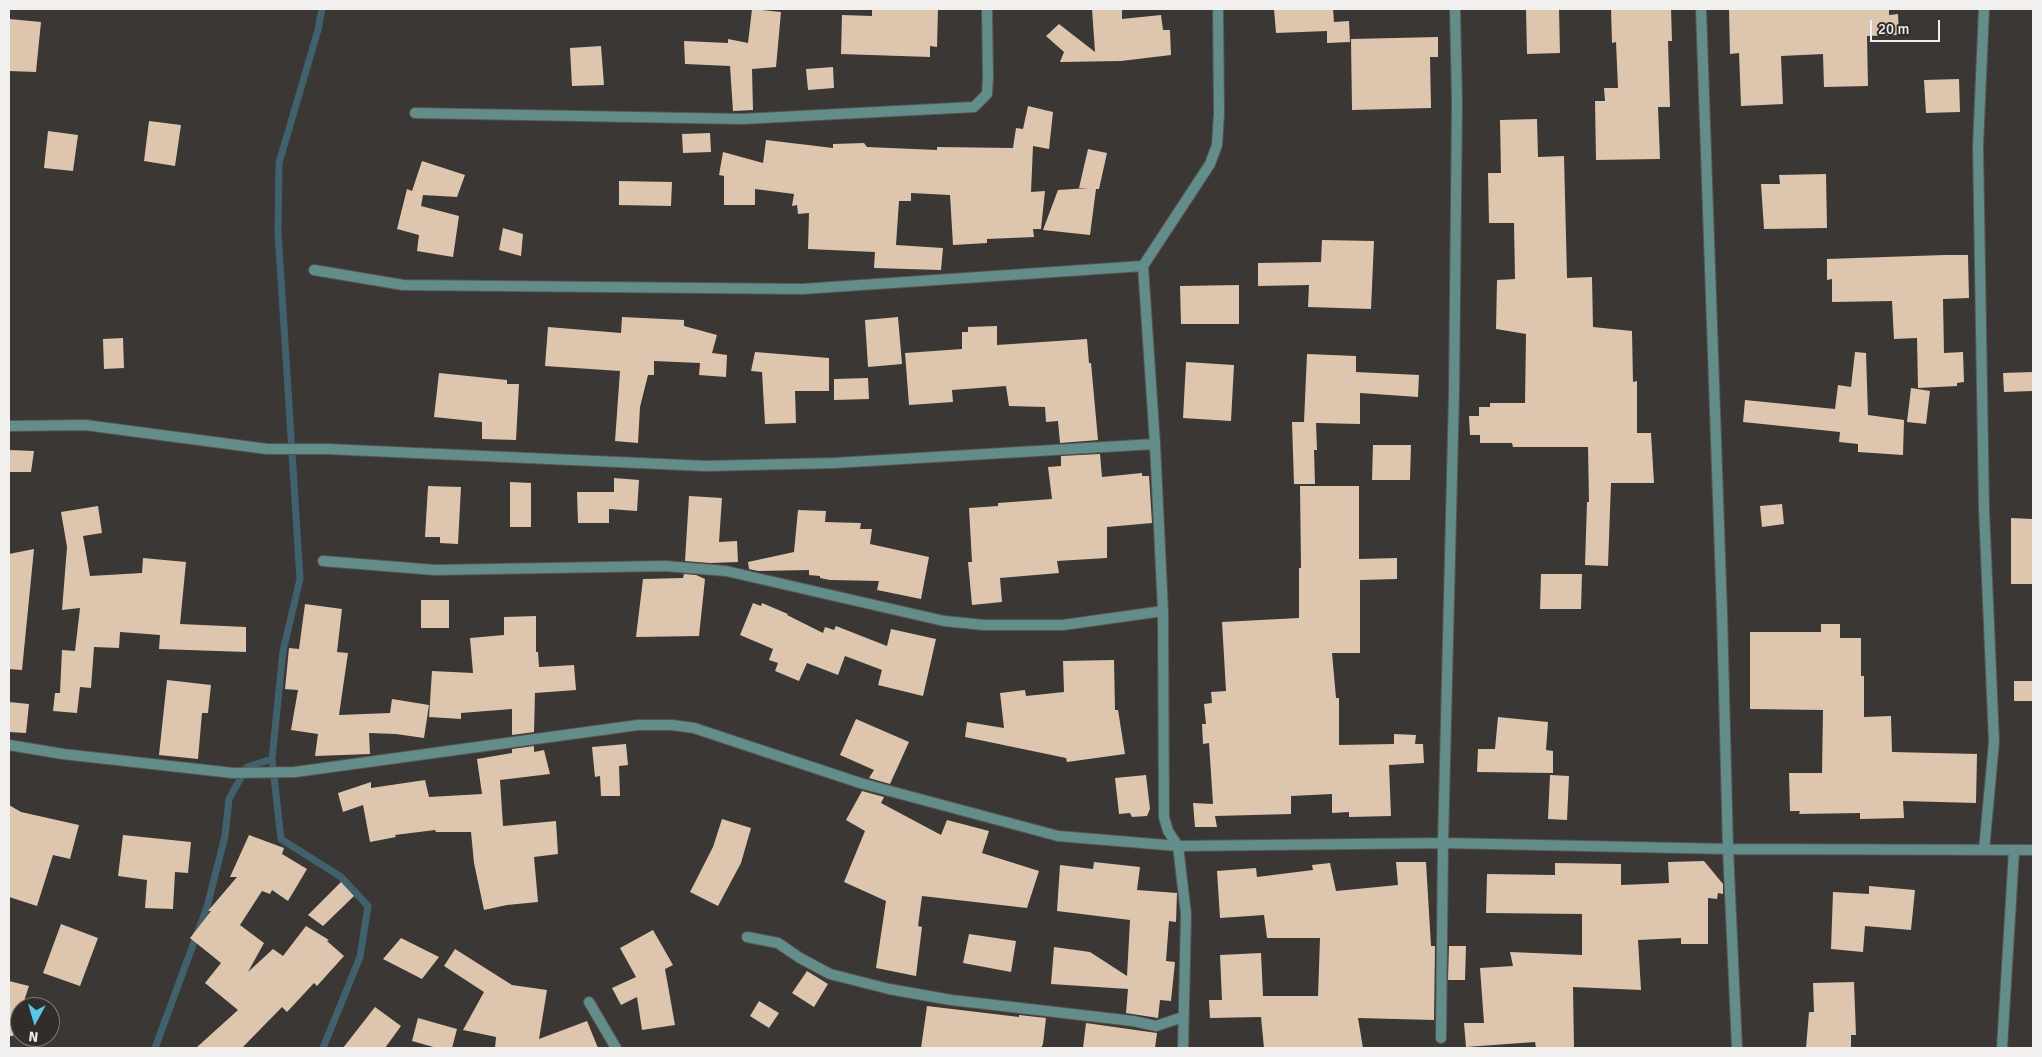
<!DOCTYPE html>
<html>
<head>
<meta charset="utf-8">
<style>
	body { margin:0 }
	#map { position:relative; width:2042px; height:1057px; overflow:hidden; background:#3a3735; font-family:Signika,sans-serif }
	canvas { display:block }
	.frame { position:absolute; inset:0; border:10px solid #f1f0ee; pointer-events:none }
	.north { position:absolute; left:10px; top:997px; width:50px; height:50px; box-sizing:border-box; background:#302d2b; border:1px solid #7d7b79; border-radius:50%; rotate:186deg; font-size:14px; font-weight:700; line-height:20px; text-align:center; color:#f1f0ee }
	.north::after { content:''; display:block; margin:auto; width:18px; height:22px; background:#58c9e4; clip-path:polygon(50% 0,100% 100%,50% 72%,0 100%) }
	.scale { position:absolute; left:1870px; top:20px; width:70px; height:22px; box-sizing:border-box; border:2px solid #f1f0ee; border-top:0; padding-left:6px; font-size:15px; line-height:18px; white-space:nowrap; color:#f1f0ee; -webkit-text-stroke:4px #302d2b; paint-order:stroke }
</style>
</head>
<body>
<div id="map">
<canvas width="2042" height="1057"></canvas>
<div class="frame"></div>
<div class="north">N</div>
<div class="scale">20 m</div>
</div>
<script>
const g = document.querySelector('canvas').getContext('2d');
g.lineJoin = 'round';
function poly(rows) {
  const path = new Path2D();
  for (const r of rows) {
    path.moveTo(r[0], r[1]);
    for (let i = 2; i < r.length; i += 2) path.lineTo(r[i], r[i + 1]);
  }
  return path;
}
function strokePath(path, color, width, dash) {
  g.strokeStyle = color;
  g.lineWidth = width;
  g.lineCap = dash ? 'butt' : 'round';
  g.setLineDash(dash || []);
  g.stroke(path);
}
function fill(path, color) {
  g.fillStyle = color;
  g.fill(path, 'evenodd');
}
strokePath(poly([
	[322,9,318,30,279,163,278,232,300,579,283,651,272,759,281,839,341,877,368,906,360,957,323,1048],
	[155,1048,207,907,225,836,229,799,247,767,272,759]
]), '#41616d', 7);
fill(poly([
	[752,9,781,12,776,67,752,69,753,110,733,111,730,66,685,64,684,41,728,43,728,39,748,43],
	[872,9,938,9,937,47,930,46,930,57,841,54,842,15,872,16],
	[1092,9,1122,9,1122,19,1161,15,1163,30,1170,30,1171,55,1121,61,1060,62,1064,52,1046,36,1059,24,1095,52],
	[1274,9,1333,9,1334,22,1349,21,1350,42,1327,43,1327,31,1276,33],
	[1526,9,1559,9,1560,53,1527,54],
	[1611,9,1671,9,1672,41,1668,41,1670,107,1658,107,1660,159,1596,160,1595,101,1605,101,1604,88,1618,88,1616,42,1612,43],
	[1729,9,1889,9,1889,15,1898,14,1899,35,1867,36,1868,86,1824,87,1823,54,1781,56,1783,104,1741,106,1739,53,1730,54],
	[9,19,41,22,36,72,9,71],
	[1438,37,1438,57,1430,57,1431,108,1352,110,1351,39],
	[601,46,604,85,572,86,570,48],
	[833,67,834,88,808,90,806,69],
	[1959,79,1960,112,1926,113,1924,80],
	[1028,106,1053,112,1049,149,1033,146,1031,192,1045,191,1041,229,1033,229,1034,237,987,239,987,243,953,245,950,195,911,193,911,201,899,201,896,245,943,248,941,270,874,268,875,252,808,249,809,213,798,214,797,205,792,206,794,194,755,189,755,205,724,205,724,176,719,175,723,152,763,163,766,140,833,148,833,144,864,143,867,147,937,150,937,147,1013,148,1016,128,1023,129],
	[1537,119,1538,157,1564,156,1567,278,1592,277,1593,327,1632,331,1633,382,1637,381,1637,433,1651,433,1654,483,1611,483,1608,566,1585,565,1587,502,1589,502,1588,447,1513,447,1512,443,1480,443,1480,435,1470,435,1469,416,1479,416,1479,407,1490,407,1490,403,1525,403,1526,334,1496,329,1497,280,1515,279,1514,223,1489,223,1488,173,1501,173,1500,120],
	[149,121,181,125,175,166,144,161],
	[48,131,78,135,73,171,44,168],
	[710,133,711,152,683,153,682,134],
	[1088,149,1107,153,1099,189,1096,189,1090,235,1043,230,1058,190,1089,188,1079,188],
	[422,161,465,175,457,197,423,195,421,206,459,216,453,257,417,251,419,235,397,229,407,189,412,191],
	[1826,174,1827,228,1764,229,1761,184,1780,184,1779,175],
	[619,181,672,182,671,206,619,205],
	[503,228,523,234,521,256,499,250],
	[1322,240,1374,241,1371,309,1308,307,1309,285,1258,286,1258,263,1321,262],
	[1944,255,1968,255,1969,298,1943,299,1944,353,1963,352,1964,382,1957,383,1957,386,1918,388,1917,338,1894,339,1892,301,1832,302,1832,279,1827,280,1827,259],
	[1239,285,1239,324,1181,324,1180,286],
	[622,317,684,320,684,326,717,335,712,353,727,355,726,377,699,375,700,363,654,361,654,375,648,375,640,407,638,443,615,441,620,371,545,366,548,327,621,333],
	[898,317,902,364,868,367,865,320],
	[997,326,997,345,1087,339,1089,363,1091,363,1098,440,1060,443,1058,421,1046,422,1045,407,1009,406,1006,386,952,390,953,402,909,405,905,353,962,349,962,332,968,332,968,327],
	[123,338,124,368,104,369,103,339],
	[755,352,829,358,829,391,795,391,796,423,765,424,762,372,751,371],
	[1855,352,1866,353,1868,415,1904,420,1903,455,1858,452,1858,444,1839,442,1840,432,1743,422,1745,400,1835,409,1838,385,1851,387],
	[1307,354,1356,356,1356,372,1419,375,1418,397,1360,393,1360,424,1316,423,1317,450,1314,450,1315,484,1294,484,1292,422,1304,422],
	[1186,362,1234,365,1231,421,1183,418],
	[2033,372,2033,391,2004,392,2003,373],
	[439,373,507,380,507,384,519,384,516,440,482,439,482,422,434,417],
	[868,378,869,399,834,400,834,379],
	[1911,388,1930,391,1926,424,1907,422],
	[1373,445,1411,445,1410,480,1372,480],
	[9,450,34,451,31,472,9,472],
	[1100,454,1102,477,1142,473,1142,476,1149,476,1152,523,1107,527,1107,558,1057,561,1059,573,1000,578,1002,602,972,605,968,562,972,562,969,508,998,506,998,503,1052,499,1048,467,1061,466,1061,456],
	[614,478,639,480,637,511,609,509,609,523,578,523,577,492,614,492],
	[510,482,531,483,531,527,510,527],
	[428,486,461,487,458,544,440,543,440,537,425,537],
	[1300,486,1359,486,1359,559,1397,558,1397,579,1360,580,1360,653,1332,653,1336,698,1339,698,1339,745,1394,744,1394,734,1416,735,1415,744,1423,744,1424,763,1389,765,1391,816,1349,817,1349,812,1332,813,1332,794,1291,796,1291,814,1215,816,1217,827,1195,827,1193,803,1213,804,1209,743,1203,744,1202,724,1206,724,1204,704,1212,703,1211,692,1226,691,1222,622,1299,618,1299,568,1301,568],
	[689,496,722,498,719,542,737,541,738,562,710,563,685,561],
	[1782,504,1784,524,1762,527,1760,506],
	[98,506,102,533,83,536,90,576,142,573,143,558,186,562,180,624,246,627,246,652,159,649,160,635,120,632,119,648,94,647,91,688,80,687,77,713,53,711,55,693,60,693,62,650,75,651,80,608,62,610,67,547,61,512],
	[798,510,826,511,825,522,861,523,860,529,872,529,870,544,929,557,921,599,877,590,879,581,830,580,820,578,820,576,809,575,809,570,758,571,749,569,748,562,794,552],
	[2011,518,2033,519,2033,584,2011,584],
	[34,549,22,670,9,669,9,554],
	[684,574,696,575,705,579,699,636,636,637,643,579,683,578],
	[1541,574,1582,574,1581,609,1540,609],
	[421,600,449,600,449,628,421,628],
	[753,603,761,606,762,603,788,614,787,615,823,633,825,627,834,630,836,626,887,646,891,629,936,639,923,696,878,685,882,670,845,656,838,675,807,663,799,681,775,671,778,663,769,660,773,649,740,635],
	[305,604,342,609,337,652,348,653,339,715,390,713,392,699,429,705,424,738,396,734,369,733,370,754,315,756,318,734,291,730,298,690,285,689,289,648,299,649],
	[536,616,536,652,538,652,539,667,574,665,576,690,535,693,534,732,512,735,512,709,461,713,461,719,429,717,432,671,473,673,470,638,504,635,504,617],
	[1821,624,1840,624,1840,638,1861,638,1861,676,1864,676,1864,717,1891,716,1892,752,1977,754,1976,803,1903,801,1904,818,1860,819,1860,813,1799,814,1800,811,1790,811,1789,773,1822,773,1823,710,1750,709,1750,632,1821,632],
	[1114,660,1115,710,1118,710,1125,754,1067,762,1066,758,965,737,967,722,1004,728,1000,693,1025,690,1026,696,1064,692,1063,661],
	[167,680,211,685,208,713,202,713,198,759,159,755],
	[2014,681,2033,681,2033,701,2014,701],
	[9,702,29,704,26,733,9,732],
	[1498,717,1548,722,1546,750,1553,751,1553,773,1477,772,1478,749,1495,749],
	[856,719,909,742,890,784,869,778,874,770,840,755],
	[626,744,628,765,619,766,620,796,601,796,600,776,595,777,592,747],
	[534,746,534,752,544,750,550,774,500,780,503,826,556,821,558,854,534,857,538,902,507,905,484,910,474,863,471,832,436,832,435,830,395,835,396,837,370,842,363,805,343,812,338,793,371,782,371,788,425,780,429,797,482,794,477,759,512,753,512,749],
	[1146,775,1150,809,1147,816,1132,817,1130,813,1119,814,1115,778],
	[1550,775,1569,776,1567,820,1548,819],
	[862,791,884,797,881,803,941,835,947,820,989,831,982,853,1039,871,1027,908,922,896,918,926,922,927,916,976,876,968,886,901,844,882,865,831,846,820],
	[9,805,21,812,79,825,70,859,53,855,37,906,9,897],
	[722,819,751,828,741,863,718,906,690,892,713,847],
	[123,835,191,842,188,873,175,872,173,909,145,908,147,880,118,876],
	[249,835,284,848,282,854,307,869,288,901,272,890,270,894,262,891,240,925,264,943,248,972,273,949,283,956,306,926,329,940,327,941,344,956,317,986,314,983,287,1012,282,1007,242,1048,196,1048,238,1010,205,983,221,963,190,938,211,911,208,911,237,877,230,877],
	[1704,861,1723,884,1723,894,1718,893,1717,899,1708,898,1708,944,1681,944,1681,938,1638,940,1641,990,1573,987,1574,1048,1536,1048,1535,1042,1466,1047,1464,1023,1484,1023,1480,968,1513,966,1510,952,1582,955,1582,914,1486,913,1487,874,1555,875,1555,863,1621,864,1621,885,1669,883,1668,862],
	[1094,862,1140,867,1137,890,1177,893,1176,922,1169,921,1166,961,1175,962,1171,1001,1160,1000,1158,1018,1126,1013,1128,989,1051,984,1054,947,1090,952,1127,976,1130,920,1057,911,1060,865,1093,869],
	[1396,862,1426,862,1431,946,1435,946,1434,1020,1358,1018,1363,1048,1264,1048,1261,1017,1210,1018,1209,1000,1222,1000,1220,955,1261,953,1263,996,1318,996,1320,938,1267,938,1264,915,1220,918,1217,871,1256,868,1257,877,1313,870,1312,865,1330,863,1336,891,1398,885],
	[341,882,354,896,323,926,308,915],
	[1869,886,1915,890,1911,930,1865,926,1863,952,1831,949,1833,892,1869,894],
	[61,924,98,938,80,986,43,973],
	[653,930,673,965,665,969,675,1025,642,1030,637,997,621,1005,612,988,636,977,620,948],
	[969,934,1016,941,1011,972,963,963],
	[401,938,439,957,422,979,383,959],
	[1449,946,1466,946,1465,980,1448,980],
	[455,949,512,985,547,990,539,1039,587,1021,598,1048,495,1048,496,1037,463,1030,484,992,444,966],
	[807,971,828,984,814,1007,792,993],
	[9,981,29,986,22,1007,20,1007,20,1014,13,1036,9,1036],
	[1854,982,1856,1035,1851,1035,1851,1048,1806,1048,1809,1012,1814,1012,1813,983],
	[759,1001,779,1013,769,1028,750,1016],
	[927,1006,1019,1017,1019,1015,1046,1018,1043,1044,1041,1048,921,1048],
	[375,1007,401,1026,385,1048,343,1048],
	[418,1018,457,1029,452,1048,437,1048,412,1041],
	[1086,1023,1157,1033,1155,1048,1083,1048]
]), '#dec5ad');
const minor = poly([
	[1455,9,1457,102,1454,393,1443,843,1728,849,2033,850],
	[1701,9,1722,613,1728,849,1737,1048],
	[1984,9,1978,146,1984,509,1994,742,1984,850],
	[415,113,742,119,974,107,987,94,988,77,987,9],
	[314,270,403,285,802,289,1143,266],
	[9,426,85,425,267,449,327,449,706,466,834,463,1155,444],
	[323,561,435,570,665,566,726,571,944,621,984,625,1063,625,1163,611],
	[9,745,63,754,233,773,295,772,638,725,672,725,694,728,860,783,1058,836,1178,846,1443,843,1441,1038],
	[747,937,778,943,800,958,830,974,889,989,951,1000,1133,1021,1156,1026,1183,1017],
	[589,1002,616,1048],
	[1183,1048,1186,914,1178,846,1168,831,1164,817,1163,611,1155,444,1143,266,1210,164,1217,145,1219,113,1218,9],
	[2002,1048,2014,851]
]);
strokePath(minor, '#575553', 12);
strokePath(minor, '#638d8a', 10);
</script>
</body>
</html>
